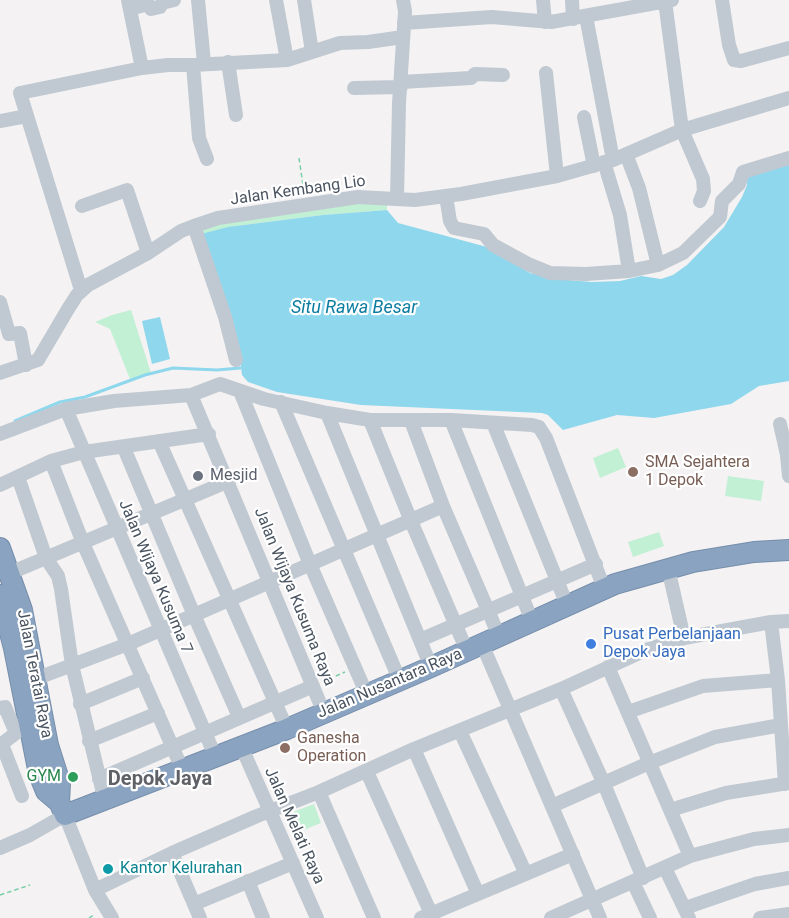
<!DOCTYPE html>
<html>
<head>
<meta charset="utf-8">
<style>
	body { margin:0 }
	canvas { display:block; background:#f4f2f2 }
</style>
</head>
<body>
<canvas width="789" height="918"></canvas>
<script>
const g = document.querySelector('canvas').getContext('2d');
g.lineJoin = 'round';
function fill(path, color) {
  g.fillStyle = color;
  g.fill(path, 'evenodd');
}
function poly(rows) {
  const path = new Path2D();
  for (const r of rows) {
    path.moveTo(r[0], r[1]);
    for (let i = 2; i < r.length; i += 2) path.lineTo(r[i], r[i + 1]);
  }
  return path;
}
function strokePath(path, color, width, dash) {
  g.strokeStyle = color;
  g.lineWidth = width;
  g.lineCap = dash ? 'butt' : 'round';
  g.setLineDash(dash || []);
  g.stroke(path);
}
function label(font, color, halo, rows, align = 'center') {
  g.font = font + ' Roboto,sans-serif';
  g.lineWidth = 4.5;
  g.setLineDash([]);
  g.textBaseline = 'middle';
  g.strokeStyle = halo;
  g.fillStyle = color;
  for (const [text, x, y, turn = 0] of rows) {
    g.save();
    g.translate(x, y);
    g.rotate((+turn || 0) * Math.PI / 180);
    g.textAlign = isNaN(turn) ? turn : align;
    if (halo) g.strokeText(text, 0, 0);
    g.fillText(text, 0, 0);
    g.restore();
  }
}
fill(poly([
	[387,198,387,210,323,215,244,225,197,235,194,226],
	[131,310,151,373,130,379,110,329,95,322,112,315],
	[618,448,626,467,600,478,593,458],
	[728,476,764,481,761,501,725,496],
	[659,532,664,546,633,557,628,542],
	[314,804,321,823,301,831,293,812]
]), '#c2f0d5');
fill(poly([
	[789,162,789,381,759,386,731,404,654,418,617,415,563,430,548,415,542,413,361,405,277,392,248,382,242,375,239,351,201,234,228,227,323,215,387,210,398,223,487,247,530,273,556,279,592,282,620,281,641,276,661,279,673,275,687,265,724,227,742,197,747,185,747,173],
	[160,317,170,359,152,364,142,321]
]), '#8fd7ed');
strokePath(poly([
	[15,421,60,402,85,397,145,375,173,368,217,370,240,368]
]), '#8fd7ed', 3);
const highway = poly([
	[0,548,22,610,48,745,60,783,59,802,65,815,287,729,431,667,615,584,693,562,754,552,789,550],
	[0,595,14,648,39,774,46,791,59,802]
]);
strokePath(highway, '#758eac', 22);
strokePath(poly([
	[299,158,304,192],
	[322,682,345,672],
	[0,895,30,885],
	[89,918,95,914]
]), '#79cfa7', 1.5, [4.5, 3]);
strokePath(poly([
	[128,0,142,68],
	[198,0,204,63],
	[276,0,287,60],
	[304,0,312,52],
	[543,0,545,22],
	[572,0,573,19],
	[722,0,729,45,734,60,741,61,789,48],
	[665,1,682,130,703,179,704,191,700,201],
	[130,9,148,4,151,9,160,7,162,3,174,0],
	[586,16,613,160],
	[404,23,492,17,551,22,672,0],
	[228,62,236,115],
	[193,65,199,138,207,159],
	[546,73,557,176],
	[401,82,471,78,475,74,503,75],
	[354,88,401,87],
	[584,117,594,166],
	[0,121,27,116],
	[626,154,639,188,658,265],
	[604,162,620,215,629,271],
	[446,196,450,221,454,228,484,234,493,245,528,264,550,273,586,274,629,271,658,265,683,253,720,217,722,201,739,184,743,172,789,158],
	[397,199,399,103,405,11,403,0],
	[82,206,127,190,148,253],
	[194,226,225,317,236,360],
	[81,290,20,93,142,68,168,65,193,65,287,60,340,43,368,42,403,37],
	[0,302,9,334,20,333,26,365],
	[0,373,38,360,68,309,77,295,88,285,148,253,181,231,194,226,218,218,358,197,415,200,461,194,557,176,613,160,682,130,789,98],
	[240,391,310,564,367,695],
	[191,395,324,713],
	[281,402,400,681],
	[66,409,216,758],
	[327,413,431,667],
	[370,420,411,521,467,651],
	[451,420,532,621],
	[411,421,443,506,499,636],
	[493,423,567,605],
	[780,424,787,455,789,476],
	[0,434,66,409,114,401,191,395,220,384,264,399,327,413,370,420,451,420,532,425,539,427,546,438,604,588],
	[159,441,287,729],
	[124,448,194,615,239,717],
	[51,461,83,543,183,771],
	[18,477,46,558,58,576,61,589,72,665,105,801],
	[0,485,51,461,84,452,209,434],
	[668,568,684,638],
	[10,573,229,481],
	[771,622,778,680,785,784],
	[420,640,596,564],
	[482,644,600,918],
	[608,667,690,856],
	[35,679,128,644,443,506],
	[561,689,604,784,643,878],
	[80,704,143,678],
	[0,708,5,707,16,733,3,743,3,747,22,796],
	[628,712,703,686,778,680],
	[460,731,526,874],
	[89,741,158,713],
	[242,748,317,918],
	[414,749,478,894],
	[367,772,433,918],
	[99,779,313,686],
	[319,792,374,918],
	[552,806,649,763,715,737,781,725],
	[670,810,726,793,789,783],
	[0,848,30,835,65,815,95,890,112,918],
	[172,853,200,918],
	[665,868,689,918],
	[248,881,263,918],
	[633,882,650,918],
	[95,890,172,853,257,816,319,792,414,749,561,689,646,650,684,638,771,622,789,621],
	[194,904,293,863],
	[685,908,755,884,789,878],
	[421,918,573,854],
	[551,918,690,856,754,839,789,835],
	[760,918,789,914]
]), '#c0c9d1', 14);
strokePath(highway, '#8aa3c0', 20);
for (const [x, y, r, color] of [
	[633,472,6,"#8d6e63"],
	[198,476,6,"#6b7280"],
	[591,644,6,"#3f7fe0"],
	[285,748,6,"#8d6e63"],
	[73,777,6,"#2e9e5b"],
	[108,869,6,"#0f9aa8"]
]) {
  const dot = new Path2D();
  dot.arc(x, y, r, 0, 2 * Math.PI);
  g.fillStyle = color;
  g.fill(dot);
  strokePath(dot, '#fff', 2);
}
label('16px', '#495460', '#fff', [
	["Jalan Kembang Lio",298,191,-8],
	["Jalan Wijaya Kusuma 7",155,577,67],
	["Jalan Wijaya Kusuma Raya",294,597,68],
	["Jalan Teratai Raya",34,674,79],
	["Jalan Nusantara Raya",390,684,-23],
	["Jalan Melati Raya",294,826,66]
]);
label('16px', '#785e54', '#fff', [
	["SMA Sejahtera",645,463],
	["1 Depok",645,481],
	["Ganesha",297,739],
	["Operation",297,757]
], 'left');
label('16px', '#5b616d', '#fff', [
	["Mesjid",210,476]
], 'left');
label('16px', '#366cbe', '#fff', [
	["Pusat Perbelanjaan",603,635],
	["Depok Jaya",603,653]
], 'left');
label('16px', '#27864d', '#fff', [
	["GYM",61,777]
], 'right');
label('16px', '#0d838f', '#fff', [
	["Kantor Kelurahan",120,869]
], 'left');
label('italic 18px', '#0c7da1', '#fff', [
	["Situ Rawa Besar",354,308]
]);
label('bold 20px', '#5e6267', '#fff', [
	["Depok Jaya",160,780]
]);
</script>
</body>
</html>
